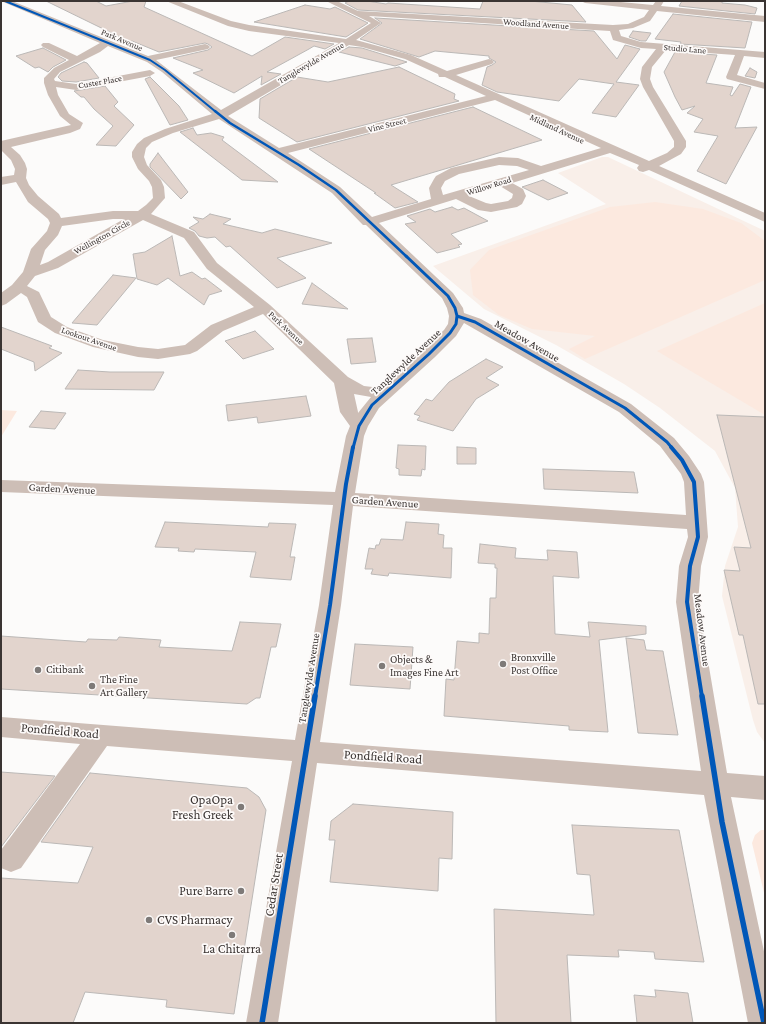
<!DOCTYPE html>
<html>
<head>
<meta charset="utf-8">
<style>
	body { margin:0 }
	#map { position:relative; width:766px; height:1024px; overflow:hidden; background:#fcfbfa; font-family:"Crimson Pro",serif }
	canvas { display:block }
	.frame { position:absolute; inset:0; border:2px solid #3a3432; pointer-events:none }
</style>
</head>
<body>
<div id="map">
<canvas width="766" height="1024"></canvas>
<div class="frame"></div>
</div>
<script>
const g = document.querySelector('canvas').getContext('2d');
g.lineJoin = 'round';
function fill(path, color) {
  g.fillStyle = color;
  g.fill(path, 'evenodd');
}
function poly(rows) {
  const path = new Path2D();
  for (const r of rows) {
    path.moveTo(r[0], r[1]);
    for (let i = 2; i < r.length; i += 2) path.lineTo(r[i], r[i + 1]);
  }
  return path;
}
function strokePath(path, color, width, dash) {
  g.strokeStyle = color;
  g.lineWidth = width;
  g.lineCap = dash ? 'butt' : 'round';
  g.setLineDash(dash || []);
  g.stroke(path);
}
function label(font, color, halo, rows, align = 'center') {
  g.font = font + ' "Crimson Pro",serif';
  g.lineWidth = 3.5;
  g.setLineDash([]);
  g.textBaseline = 'middle';
  g.strokeStyle = halo;
  g.fillStyle = color;
  for (const [text, x, y, turn = 0] of rows) {
    g.save();
    g.translate(x, y);
    g.rotate((+turn || 0) * Math.PI / 180);
    g.textAlign = isNaN(turn) ? turn : align;
    if (halo) g.strokeText(text, 0, 0);
    g.fillText(text, 0, 0);
    g.restore();
  }
}
fill(poly([
	[602,157,608,157,765,231,765,743,757,732,753,720,722,596,725,566,738,527,735,488,715,451,660,408,624,384,556,345,484,309,433,266,606,204,558,173]
]), '#f9efe9');
fill(poly([
	[655,202,703,209,741,223,765,241,765,280,585,359,569,349,595,336,532,329,499,315,473,295,470,270,489,250,610,207],
	[765,303,765,415,657,351],
	[1,410,17,411,1,437],
	[761,830,765,830,765,897,752,843,755,835]
]), '#fce9df');
const building = poly([
	[46,1,96,1,106,6,133,1,146,1,144,7,252,56,285,37,334,44,325,49,314,46,309,49,267,72,281,74,261,85,262,76,234,93,193,73,203,70,173,58,208,50,212,47,208,44,205,43,159,52,132,41,130,42,46,1],
	[349,1,367,1,386,4,388,3,480,9,483,1,530,1,572,5,586,22,358,10,345,3,349,1],
	[682,1,722,1,722,3,745,5,757,8,755,14,679,6,682,1],
	[305,5,330,9,335,7,368,23,346,37,254,22,305,5],
	[673,14,752,22,745,48,680,44,681,42,655,39,673,14],
	[375,18,594,31,617,59,625,45,640,49,616,82,639,85,616,117,592,113,614,84,579,79,559,101,497,92,482,85,487,67,492,65,496,62,489,58,489,56,435,51,419,57,360,39,382,23,375,18],
	[633,31,651,33,646,41,641,41,629,37,633,31],
	[349,47,362,48,407,62,395,66,339,52,349,47],
	[43,48,66,60,53,67,48,72,39,67,35,68,16,56,43,48],
	[675,52,717,55,706,83,733,87,730,95,732,96,740,84,751,87,735,128,757,127,726,184,697,171,718,136,694,132,703,119,687,113,695,106,682,110,675,97,664,72,675,52],
	[84,62,87,63,99,78,76,82,62,81,58,77,61,73,84,62],
	[399,67,455,94,454,99,459,101,297,142,259,118,260,99,297,77,328,82,399,67],
	[750,68,757,72,755,78,745,76,750,68],
	[150,77,179,106,188,120,170,125,145,79,150,77],
	[105,86,118,102,114,106,134,125,116,146,96,145,113,126,94,109,84,97,81,97,74,91,105,86],
	[473,107,542,140,391,185,418,202,395,208,374,193,376,193,309,149,473,107],
	[193,128,197,135,211,133,224,137,222,140,278,182,242,180,180,132,193,128],
	[158,153,188,192,181,199,150,167,150,164,158,153],
	[543,180,568,193,548,200,522,187,543,180],
	[452,207,458,210,464,208,488,221,451,234,462,244,458,245,460,247,437,253,405,224,416,222,407,216,430,209,435,212,452,207],
	[210,214,231,219,223,224,262,233,275,229,332,243,277,258,306,278,277,288,230,246,226,247,215,237,207,238,199,236,195,231,189,228,199,222,193,217,203,219,210,214],
	[172,236,180,276,192,272,202,279,205,278,222,291,209,295,204,305,168,278,157,285,137,279,133,254,145,252,172,236],
	[113,275,136,278,97,325,72,323,113,275],
	[312,283,348,309,302,304,312,283],
	[1,327,52,346,49,348,62,353,35,371,34,362,1,349,1,327],
	[255,331,274,349,243,359,225,341,255,331],
	[372,338,376,362,351,364,347,339,372,338],
	[486,359,503,367,486,378,499,385,476,399,453,431,417,420,420,416,414,414,426,399,432,401,449,382,486,359],
	[78,370,110,372,164,372,154,390,65,389,78,370],
	[306,396,311,416,258,423,257,417,228,421,226,405,306,396],
	[41,411,66,413,55,429,29,427,41,411],
	[717,415,765,417,765,704,758,704,743,635,739,635,724,570,740,571,734,547,751,548,717,415],
	[398,445,426,446,425,470,422,469,421,476,399,475,399,469,396,468,398,445],
	[457,447,476,448,476,464,457,464,457,447],
	[543,469,634,472,638,493,544,489,543,469],
	[165,522,268,527,269,523,296,524,290,557,295,557,291,580,250,577,256,552,195,549,194,552,178,551,179,548,155,547,165,522],
	[406,522,439,524,438,534,444,535,443,548,452,548,451,578,389,573,388,576,371,574,373,569,365,569,369,548,375,549,376,545,379,545,381,539,403,540,406,522],
	[480,544,516,548,515,558,548,560,547,550,577,552,579,578,553,576,555,634,590,637,588,622,646,626,646,634,599,640,608,732,569,730,569,726,444,716,446,679,454,680,457,641,479,643,479,633,489,634,490,598,496,598,497,568,495,568,495,564,478,563,480,544],
	[240,622,281,624,276,647,271,647,260,698,256,698,247,704,1,689,1,636,86,642,88,639,117,640,119,637,161,640,159,647,232,651,240,622],
	[626,638,644,640,646,650,663,651,678,735,638,733,626,638],
	[355,644,413,647,410,689,350,685,355,644],
	[1,772,55,776,1,847,1,772],
	[90,773,247,788,259,797,266,810,234,1014,166,1007,167,1000,85,992,73,1023,1,1023,1,878,78,883,93,847,41,842,90,773],
	[353,804,453,812,452,859,439,858,438,891,330,882,335,840,329,840,331,821,353,804],
	[572,825,679,830,704,962,655,959,654,952,618,950,619,957,567,955,571,1023,496,1023,494,909,594,915,590,875,577,874,572,825],
	[655,990,688,993,693,1023,637,1023,634,995,656,997,655,990]
]);
fill(building, '#e2d4cd');
strokePath(building, '#bbb8b6', 1);
fill(poly([
	[1,1,12,1,148,56,205,44,208,45,210,47,208,49,156,60,221,110,339,43,249,31,228,26,166,1,178,1,231,21,249,25,346,39,371,23,326,1,337,1,358,11,613,25,628,24,644,17,649,10,585,3,581,1,610,1,653,5,656,1,664,1,661,6,765,16,765,22,657,11,650,21,633,28,619,30,621,36,641,42,765,52,765,58,744,56,737,75,765,83,765,89,727,79,726,77,735,55,666,50,652,67,650,79,653,87,686,141,686,147,681,154,659,166,765,213,765,222,649,170,643,172,639,171,637,168,639,165,610,153,512,183,523,189,526,196,522,204,517,207,491,212,478,210,456,199,379,223,453,293,463,308,464,313,481,319,631,404,674,438,689,456,701,474,704,482,708,537,701,566,698,602,727,773,765,776,765,800,731,797,765,956,765,1023,748,1023,704,795,317,763,278,1023,246,1023,292,761,107,746,21,868,11,872,1,868,1,850,80,744,1,737,1,717,295,740,319,605,333,505,1,492,1,480,335,492,346,436,350,426,340,412,334,383,263,314,223,331,197,351,190,354,158,359,138,357,93,347,55,333,38,322,27,297,21,293,6,304,1,306,1,293,12,285,23,272,31,249,47,231,50,223,48,219,28,202,16,182,1,185,1,177,14,175,15,169,11,160,1,150,1,141,71,125,60,116,48,95,44,83,44,78,54,68,69,60,43,47,41,45,43,43,49,43,77,56,100,43,1,1],
	[369,16,610,31,613,40,641,48,656,49,642,67,640,79,643,87,674,141,674,147,667,153,649,161,456,75,492,64,494,62,492,60,489,59,447,71,411,55,356,40,381,23,369,16],
	[349,45,362,47,405,59,438,74,439,77,445,77,486,96,279,148,228,116,349,45],
	[108,46,147,62,162,72,212,114,165,129,144,138,137,144,132,152,132,157,138,169,149,181,152,187,153,198,146,205,138,211,113,211,61,218,59,214,38,196,29,185,26,178,27,169,25,163,20,155,11,147,70,133,80,129,83,123,69,114,58,95,56,87,76,90,150,76,155,73,150,70,76,84,55,81,54,79,60,72,100,52,108,46],
	[495,100,601,148,541,166,518,158,499,157,451,168,436,176,434,179,429,188,431,199,372,217,340,187,288,153,495,100],
	[219,119,332,193,363,225,366,225,442,298,447,308,449,316,448,324,444,330,381,388,364,386,348,377,270,305,217,263,194,232,151,214,165,198,164,187,161,180,147,165,144,157,146,148,152,142,173,133,219,119],
	[499,165,517,166,529,170,443,195,441,188,445,181,459,174,499,165],
	[500,186,513,194,512,198,508,201,491,204,486,203,469,196,500,186],
	[113,219,124,219,48,262,40,265,45,250,58,235,62,226,113,219],
	[143,220,184,238,207,269,254,307,211,325,185,345,158,349,138,347,103,340,67,327,51,317,39,292,27,286,35,276,58,268,143,220],
	[464,323,619,412,660,446,681,474,684,482,686,515,355,493,364,436,368,426,379,408,435,357,456,336,464,323],
	[354,394,371,397,358,413,358,412,354,394],
	[353,506,687,529,688,537,679,566,676,602,701,771,320,742,341,605,353,506]
]), '#cdbeb6');
strokePath(poly([
	[5,1,150,60,165,70,216,112]
]), '#0057b8', 2);
strokePath(poly([
	[215,111,230,123,299,165,336,190,407,257]
]), '#0057b8', 2.5);
strokePath(poly([
	[457,316,475,322,625,408,667,442,672,448],
	[353,448,359,426,372,405,429,354,450,333,456,324,457,316,455,308,448,296,406,256]
]), '#0057b8', 3);
strokePath(poly([
	[671,447,682,460,694,482,698,537,690,566,687,602,702,697],
	[315,697,330,605,346,484,353,447]
]), '#0057b8', 4);
strokePath(poly([
	[702,696,722,822,764,1023],
	[262,1023,315,696]
]), '#0057b8', 5.5);
for (const [x, y, r, color] of [
	[503,664,4,"#7e7a78"],
	[382,666,4,"#7e7a78"],
	[38,670,4,"#7e7a78"],
	[92,686,4,"#7e7a78"],
	[241,807,4,"#7e7a78"],
	[241,891,4,"#7e7a78"],
	[149,920,4,"#7e7a78"],
	[232,935,4,"#7e7a78"]
]) {
  const dot = new Path2D();
  dot.arc(x, y, r, 0, 2 * Math.PI);
  g.fillStyle = color;
  g.fill(dot);
  strokePath(dot, '#fdfaf9', 1.5);
}
label('9px', '#3a3432', '#fdfaf9', [
	["Woodland Avenue",536,24,4],
	["Park Avenue",122,40,23],
	["Studio Lane",685,49,5],
	["Tanglewylde Avenue",311,63,-30],
	["Custer Place",100,82,-10],
	["Vine Street",387,125,-14],
	["Midland Avenue",557,129,25],
	["Willow Road",489,186,-17],
	["Wellington Circle",102,237,-29],
	["Park Avenue",286,328,43],
	["Lookout Avenue",89,339,19]
]);
label('11px', '#3a3432', '#fdfaf9', [
	["Meadow Avenue",527,341,30],
	["Tanglewylde Avenue",406,362,-43],
	["Garden Avenue",62,489,3],
	["Garden Avenue",385,502,4],
	["Meadow Avenue",702,630,83],
	["Tanglewylde Avenue",309,678,-81]
]);
label('11px', '#3a3432', '#fdfaf9', [
	["Bronxville",511,658],
	["Post Office",511,671],
	["Objects &",390,660],
	["Images Fine Art",390,673],
	["Citibank",46,670],
	["The Fine",100,680],
	["Art Gallery",100,693]
], 'left');
label('13px', '#3a3432', '#fdfaf9', [
	["Pondfield Road",60,731,5],
	["Pondfield Road",383,757,4],
	["Cedar Street",274,885,-81]
]);
label('13px', '#3a3432', '#fdfaf9', [
	["OpaOpa",233,800],
	["Fresh Greek",233,815],
	["Pure Barre",233,891],
	["CVS Pharmacy",157,920,"left"],
	["La Chitarra",232,949,"center"]
], 'right');
</script>
</body>
</html>
